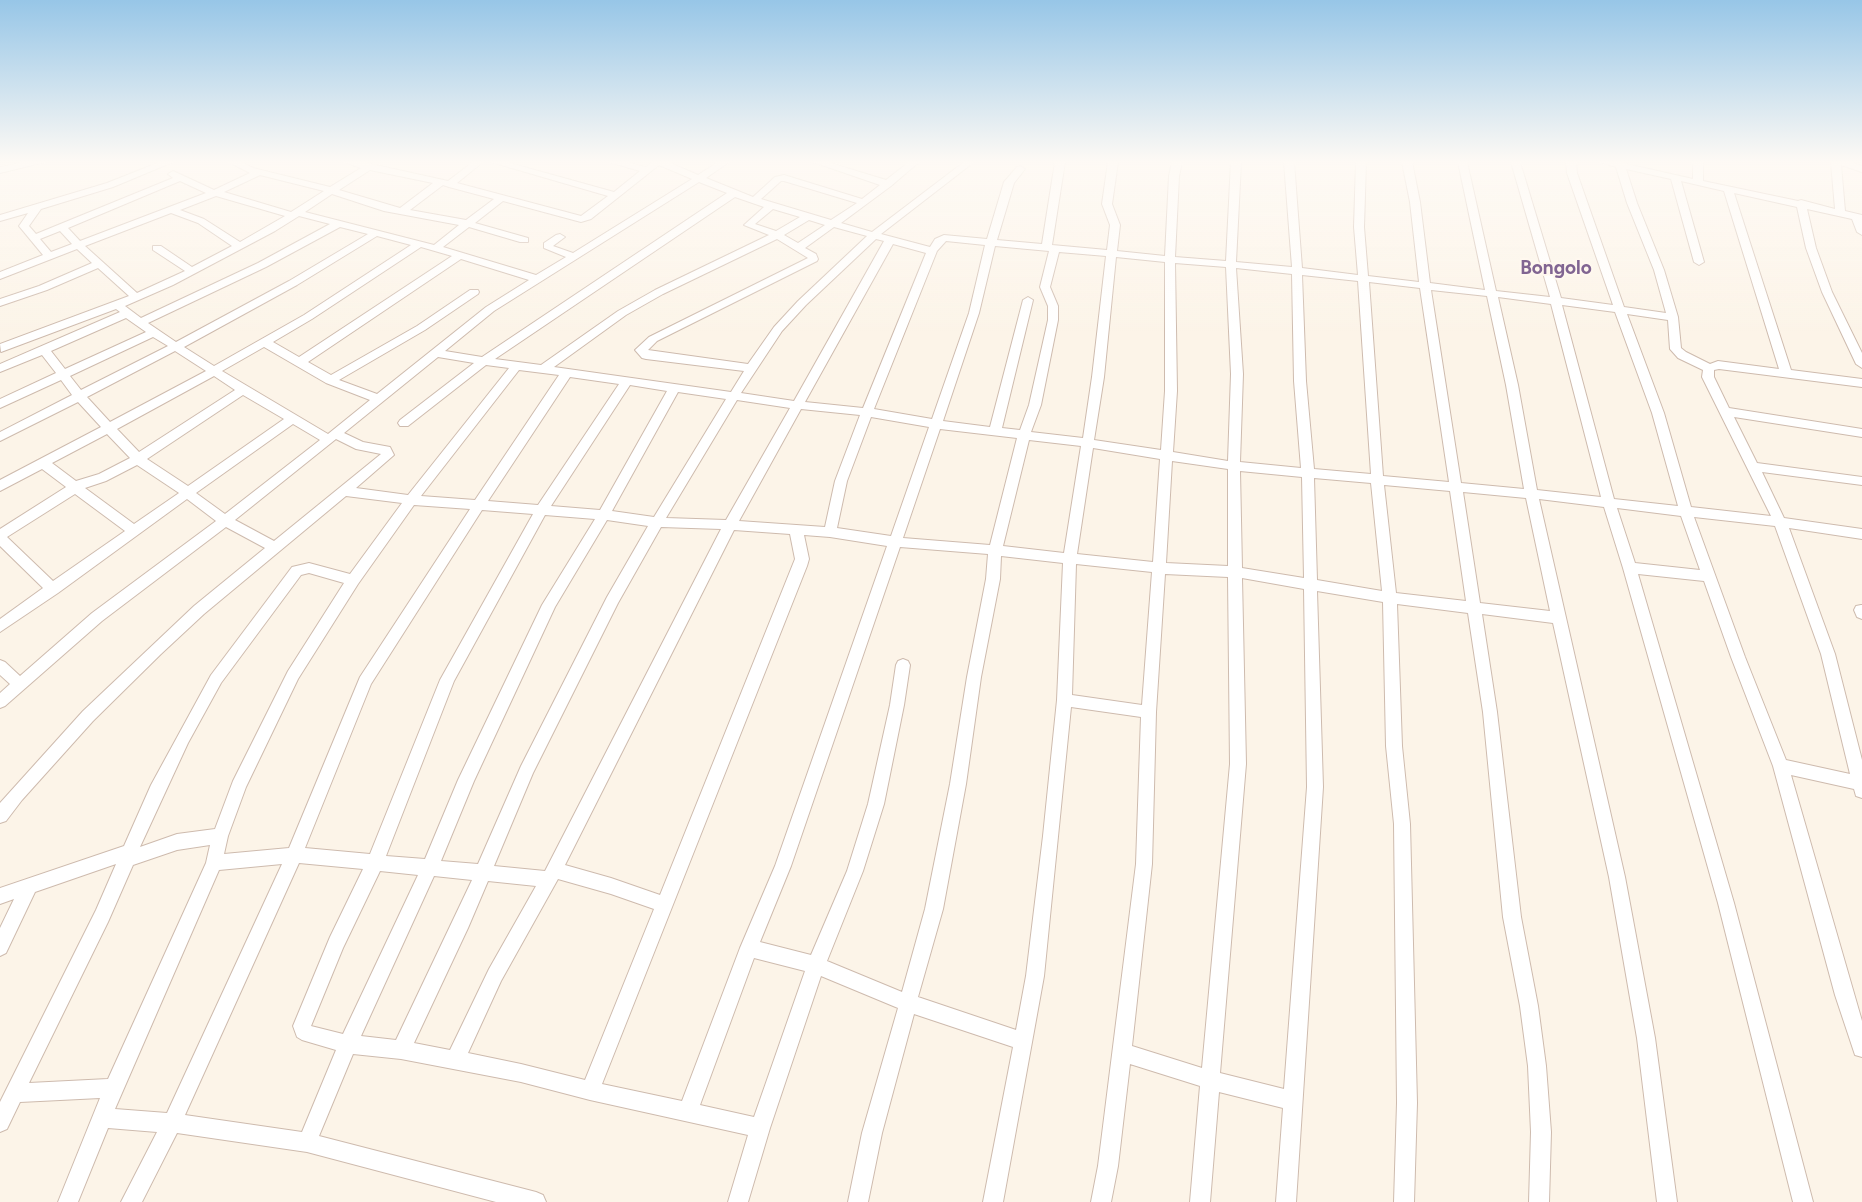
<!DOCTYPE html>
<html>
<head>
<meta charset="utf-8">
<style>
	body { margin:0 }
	canvas { display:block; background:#fcf4e8 }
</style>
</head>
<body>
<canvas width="1862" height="1202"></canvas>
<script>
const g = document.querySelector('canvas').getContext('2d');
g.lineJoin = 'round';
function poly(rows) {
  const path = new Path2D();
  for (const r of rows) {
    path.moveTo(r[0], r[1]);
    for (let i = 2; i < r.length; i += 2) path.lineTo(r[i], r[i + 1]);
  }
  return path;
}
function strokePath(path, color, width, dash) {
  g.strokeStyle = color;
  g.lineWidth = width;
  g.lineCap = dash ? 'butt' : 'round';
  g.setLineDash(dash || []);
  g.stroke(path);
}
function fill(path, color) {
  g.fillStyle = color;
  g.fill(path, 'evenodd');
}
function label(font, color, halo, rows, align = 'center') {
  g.font = font + ' Figtree,sans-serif';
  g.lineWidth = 4;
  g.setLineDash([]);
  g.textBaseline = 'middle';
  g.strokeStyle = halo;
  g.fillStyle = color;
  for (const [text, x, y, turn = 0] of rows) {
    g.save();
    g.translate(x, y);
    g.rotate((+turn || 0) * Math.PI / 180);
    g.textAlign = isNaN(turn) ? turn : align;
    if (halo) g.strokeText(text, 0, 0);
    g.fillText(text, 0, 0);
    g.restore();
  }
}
const minor = poly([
	[26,162,45,162,0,173,0,167,26,162],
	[160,162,173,162,113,187,41,209,29,226,36,234,173,178,168,174,173,171,214,190,250,173,229,162,241,162,253,168,330,187,361,168,344,162,362,162,448,181,473,162,483,162,457,183,581,216,608,196,491,162,506,162,614,192,640,171,609,162,625,162,646,167,652,162,668,162,698,175,718,162,729,162,706,178,753,197,775,177,784,175,862,199,880,185,813,162,827,162,886,180,909,162,919,162,891,186,841,223,872,232,964,162,974,162,881,234,930,247,935,239,944,235,987,239,1004,182,1017,167,1020,166,1025,169,1014,183,997,240,1042,244,1055,162,1065,162,1052,245,1107,250,1110,225,1102,204,1108,162,1118,162,1112,204,1120,225,1117,251,1165,256,1169,176,1172,162,1182,162,1179,176,1175,257,1226,261,1231,162,1241,162,1236,262,1292,267,1284,162,1294,162,1302,268,1358,275,1354,227,1356,162,1366,162,1364,227,1368,276,1419,282,1410,202,1402,162,1412,162,1420,202,1430,283,1485,290,1458,162,1467,162,1496,291,1550,297,1511,162,1520,162,1561,298,1613,305,1567,173,1566,162,1576,162,1577,173,1624,307,1666,313,1654,270,1627,203,1616,167,1600,162,1618,162,1693,179,1693,162,1703,162,1703,181,1798,201,1801,200,1835,209,1831,162,1850,162,1862,166,1862,172,1841,165,1845,211,1862,215,1862,235,1857,232,1852,219,1807,209,1816,248,1832,292,1862,353,1862,368,1856,364,1822,292,1806,248,1797,207,1734,193,1791,370,1862,379,1862,387,1719,369,1714,370,1714,377,1729,408,1862,429,1862,437,1734,417,1757,463,1862,477,1862,485,1762,472,1784,518,1862,529,1862,539,1789,528,1835,654,1862,760,1862,798,1856,796,1854,789,1791,775,1862,1021,1862,1057,1855,1055,1835,995,1773,766,1731,657,1704,581,1638,574,1734,903,1813,1202,1793,1202,1718,903,1623,568,1604,507,1539,499,1625,877,1655,1038,1677,1202,1657,1202,1637,1038,1609,877,1553,623,1482,614,1497,712,1521,917,1538,1006,1546,1066,1551,1132,1549,1202,1529,1202,1531,1132,1528,1066,1520,1006,1503,917,1483,712,1468,613,1397,604,1402,746,1410,824,1417,1103,1414,1202,1394,1202,1397,1103,1394,824,1386,746,1383,602,1317,591,1323,787,1296,1202,1276,1202,1283,1108,1219,1092,1210,1202,1190,1202,1200,1086,1130,1064,1118,1166,1111,1202,1091,1202,1098,1166,1136,864,1141,717,1071,707,1044,976,1003,1202,983,1202,1013,1047,914,1014,882,1133,868,1202,848,1202,862,1133,898,1008,821,976,770,1128,748,1202,728,1202,748,1135,590,1100,521,1082,401,1059,353,1054,319,1136,536,1192,543,1195,546,1202,496,1202,307,1152,177,1133,142,1202,121,1202,157,1132,108,1128,78,1202,58,1202,100,1098,20,1102,7,1129,0,1132,0,1102,96,910,116,864,35,892,6,953,0,956,0,928,14,899,0,904,0,888,124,846,151,785,211,675,292,567,309,563,350,574,402,503,346,496,204,614,161,654,93,721,22,800,6,821,0,823,0,803,83,711,194,606,265,548,226,527,102,621,5,706,0,708,0,693,10,684,0,675,0,660,5,662,20,676,92,613,216,521,187,499,58,593,0,632,0,619,43,588,0,546,0,529,66,487,42,469,0,491,0,480,101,427,78,402,0,441,0,432,72,395,61,380,0,408,0,399,56,373,42,355,0,372,0,364,120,312,116,309,1,352,0,344,129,296,98,268,47,290,0,306,0,299,39,286,92,263,77,249,0,279,0,272,43,255,19,226,28,213,0,221,0,215,107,183,160,162],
	[659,165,692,179,573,253,553,246,565,237,560,234,556,235,544,243,544,248,566,257,536,275,443,247,469,227,520,242,528,242,528,238,475,223,503,201,581,222,591,219,659,165],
	[1626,169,1671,179,1694,262,1699,265,1704,262,1681,181,1724,191,1779,369,1718,361,1710,364,1686,352,1681,348,1678,317,1664,270,1637,203,1626,169],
	[370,170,433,183,400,208,339,190,370,170],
	[260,175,324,191,291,212,224,192,260,175],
	[180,181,206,193,80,241,68,228,180,181],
	[781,181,784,181,857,203,831,220,761,199,781,181],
	[699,182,727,193,482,357,445,351,494,311,699,182],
	[443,185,449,187,494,199,466,220,410,210,443,185],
	[332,194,384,211,459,225,434,245,305,212,332,194],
	[216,196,285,216,240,242,204,219,180,210,216,196],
	[735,197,764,207,744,225,769,235,655,290,618,311,541,365,495,359,735,197],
	[773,209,800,217,776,231,755,224,773,209],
	[171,213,198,223,232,246,192,267,161,246,153,246,153,250,185,271,137,293,85,246,171,213],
	[299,216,330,224,258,263,141,318,125,306,173,285,275,231,299,216],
	[809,220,825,225,798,243,784,235,809,220],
	[340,227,368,234,289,281,176,342,148,323,266,267,340,227],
	[834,227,867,236,798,301,774,327,748,364,648,350,657,341,817,261,818,259,816,254,805,248,834,227],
	[60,231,72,244,51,252,40,239,60,231],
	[377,236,411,245,304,315,214,366,184,347,297,285,377,236],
	[777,239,808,258,649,337,635,350,642,358,646,359,744,371,731,392,554,367,626,315,663,294,777,239],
	[876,239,884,241,794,401,741,393,782,331,806,305,876,239],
	[946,241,985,245,969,313,932,419,874,409,937,251,946,241],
	[893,244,926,253,863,408,805,402,893,244],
	[995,246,1049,251,1040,287,1048,306,1048,320,1029,405,1020,430,1002,428,1033,300,1028,297,1023,300,990,427,943,421,979,313,995,246],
	[421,247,452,256,299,357,273,342,312,319,421,247],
	[1059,252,1106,256,1092,377,1083,438,1031,432,1041,405,1058,320,1058,306,1050,287,1059,252],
	[1116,257,1165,262,1165,391,1161,450,1094,440,1104,377,1116,257],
	[461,259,529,280,486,307,377,394,339,380,425,330,478,294,479,292,478,290,470,290,417,326,331,375,308,362,461,259],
	[1175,263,1226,267,1231,374,1228,461,1173,452,1177,391,1175,263],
	[1236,268,1292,274,1294,381,1301,468,1240,462,1243,374,1236,268],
	[1302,275,1358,281,1371,474,1314,469,1306,381,1302,275],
	[1369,282,1420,288,1449,482,1383,476,1369,282],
	[1431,290,1487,296,1506,385,1524,489,1461,483,1431,290],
	[1498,297,1551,304,1601,497,1537,490,1518,385,1498,297],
	[1562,305,1615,312,1652,413,1678,506,1614,499,1562,305],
	[1627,314,1668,320,1670,349,1678,358,1703,370,1702,377,1771,516,1691,507,1664,413,1627,314],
	[126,318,146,332,65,369,51,351,126,318],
	[153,337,168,346,81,390,70,376,153,337],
	[264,347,326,383,370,400,328,434,222,371,264,347],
	[175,351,206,371,110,422,87,397,175,351],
	[438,357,474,363,400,420,398,423,400,426,408,426,486,365,509,368,408,495,356,488,394,455,390,447,363,442,344,433,438,357],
	[519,370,559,375,475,500,421,496,519,370],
	[214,376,235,390,139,452,117,429,214,376],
	[570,377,619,384,538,505,488,501,570,377],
	[630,385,667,391,600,510,551,506,630,385],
	[678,392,726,399,654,517,612,511,678,392],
	[243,395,284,419,188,486,147,459,243,395],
	[737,400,790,408,726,520,666,518,737,400],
	[801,409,860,415,835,481,825,527,739,521,801,409],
	[871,417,929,427,891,536,837,528,847,481,871,417],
	[293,424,320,440,225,514,196,493,293,424],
	[940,429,1017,438,990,545,903,538,940,429],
	[107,434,130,458,99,474,76,481,52,463,107,434],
	[336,439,356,449,381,454,274,541,235,520,336,439],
	[1029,440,1081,446,1064,553,1003,546,1029,440],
	[1093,448,1160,459,1153,562,1077,554,1093,448],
	[1172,461,1228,469,1228,566,1166,563,1172,461],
	[137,465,179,493,134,524,85,488,106,481,137,465],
	[1240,471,1302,477,1304,578,1242,568,1240,471],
	[1314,478,1371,483,1382,591,1317,580,1314,478],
	[1384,485,1450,491,1466,601,1396,593,1384,485],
	[1463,492,1526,498,1550,611,1480,603,1463,492],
	[75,494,125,531,53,581,7,537,75,494],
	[414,505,470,509,360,677,289,848,224,854,228,836,246,787,298,679,358,584,414,505],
	[1617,508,1681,516,1700,570,1635,563,1617,508],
	[482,510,533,514,440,680,370,854,305,848,371,684,482,510],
	[545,515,595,519,542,605,458,780,425,859,386,856,454,681,545,515],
	[1694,517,1775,526,1821,654,1850,774,1786,760,1745,657,1694,517],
	[607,520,648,526,607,597,521,766,478,864,441,861,474,781,555,607,607,520],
	[661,527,721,529,545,871,494,866,533,773,618,603,661,527],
	[734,530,790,534,795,559,660,895,611,878,565,865,734,530],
	[804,535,830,537,887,546,775,866,740,948,682,1101,602,1084,807,566,809,559,804,535],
	[900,547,988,554,986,579,967,677,950,784,925,909,902,992,827,961,863,871,884,804,904,705,910,665,908,661,903,659,898,661,896,665,890,705,868,804,847,871,811,955,760,942,791,866,900,547],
	[1001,556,1063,563,1057,700,1043,836,1026,976,1016,1030,918,997,943,909,966,784,981,677,1000,579,1001,556],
	[1076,564,1152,572,1142,705,1072,695,1076,564],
	[309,573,344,583,288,671,233,781,215,829,177,834,140,847,188,743,221,683,301,575,309,573],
	[1165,574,1228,577,1230,764,1202,1068,1132,1046,1152,864,1156,712,1165,574],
	[1242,578,1304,589,1307,787,1284,1089,1220,1073,1246,764,1242,578],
	[210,845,206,863,108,1079,29,1083,108,922,133,865,177,850,210,845],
	[299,863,363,869,330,937,293,1026,297,1037,302,1040,336,1050,302,1132,185,1115,299,863],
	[282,864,167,1113,115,1109,219,870,282,864],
	[380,871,418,875,343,1034,311,1026,343,948,380,871],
	[434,876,472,880,396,1040,361,1036,434,876],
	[558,879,611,894,654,909,585,1080,521,1064,468,1053,501,981,558,879],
	[488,881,536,886,489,969,450,1050,414,1043,468,928,488,881],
	[754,958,805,971,754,1117,700,1105,754,958],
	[1861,605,1862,605,1862,619,1857,617,1854,610,1856,606,1861,605]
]);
strokePath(minor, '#cebbae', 2);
fill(minor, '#fff');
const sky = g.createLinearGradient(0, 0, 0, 331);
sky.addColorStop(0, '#97c6e7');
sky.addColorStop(0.49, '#fefaf5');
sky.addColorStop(1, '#fefaf500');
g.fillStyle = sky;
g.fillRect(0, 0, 1862, 331);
label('bold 19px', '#816592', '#fff8ef', [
	["Bongolo",1556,268]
]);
</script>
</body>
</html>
